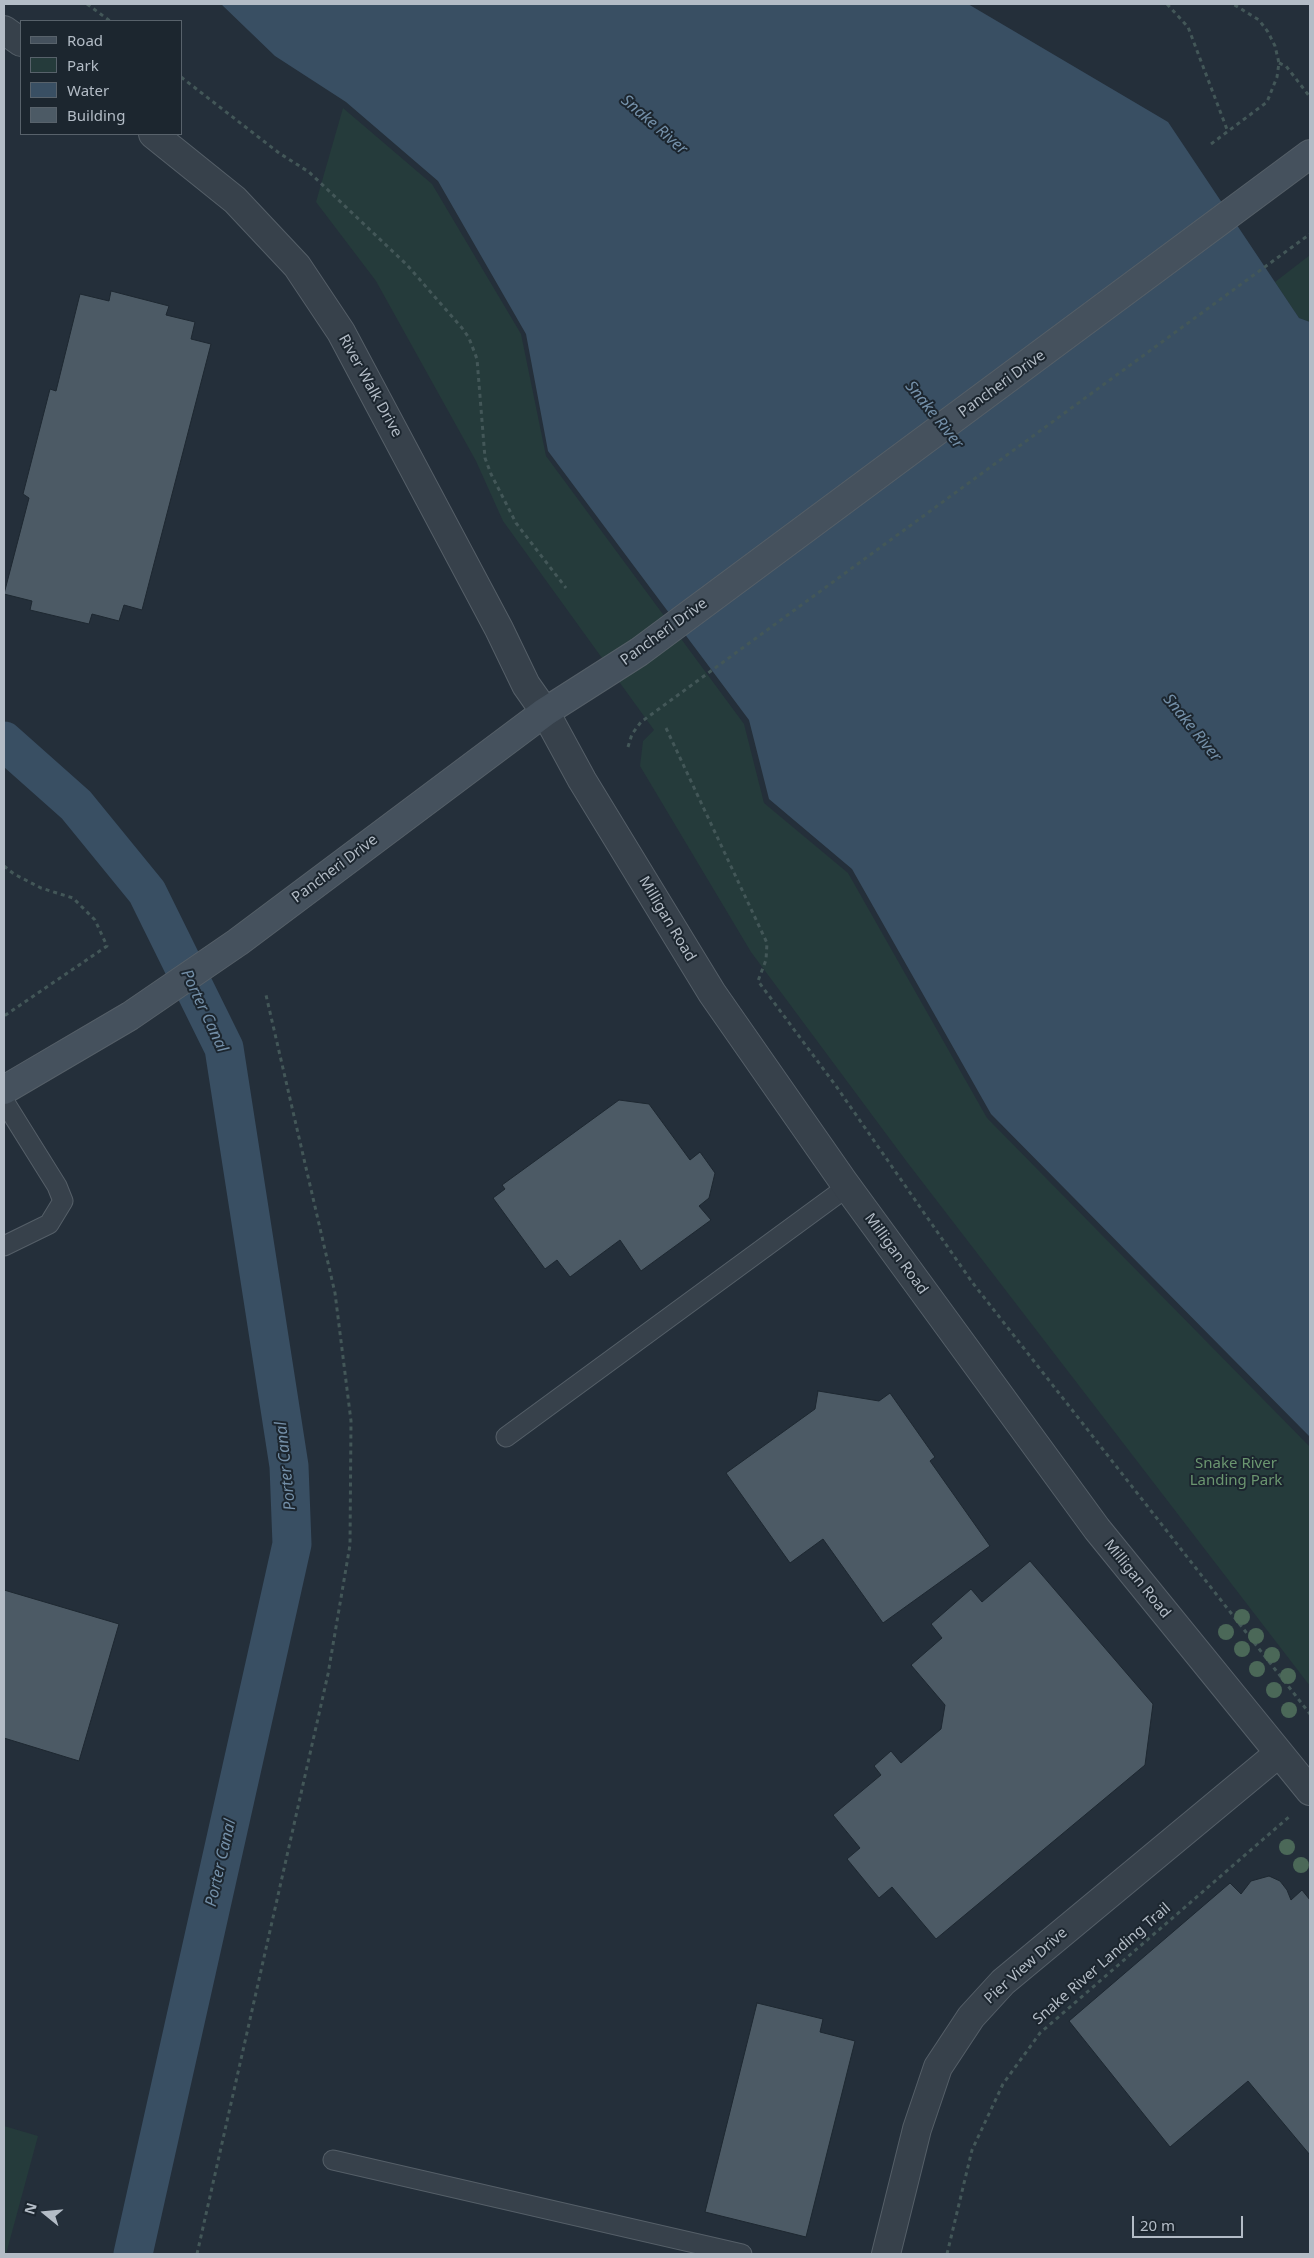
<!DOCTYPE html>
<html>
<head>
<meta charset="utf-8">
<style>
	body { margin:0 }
	#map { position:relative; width:1314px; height:2258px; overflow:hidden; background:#242f3a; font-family:"Noto Sans",sans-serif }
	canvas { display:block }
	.frame { position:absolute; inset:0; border:5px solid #b3bcc6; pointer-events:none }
	.legend { position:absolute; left:20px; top:20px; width:162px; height:115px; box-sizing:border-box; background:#1c262f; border:1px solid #58626b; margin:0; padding:6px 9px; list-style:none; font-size:15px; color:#b3bcc6 }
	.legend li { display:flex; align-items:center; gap:10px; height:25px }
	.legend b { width:25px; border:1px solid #58626b }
	.north { position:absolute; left:20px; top:2188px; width:50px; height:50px; -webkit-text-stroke:4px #1c262f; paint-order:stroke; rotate:287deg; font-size:14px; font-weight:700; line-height:20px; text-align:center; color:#b3bcc6 }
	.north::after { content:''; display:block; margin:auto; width:18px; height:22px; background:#b3bcc6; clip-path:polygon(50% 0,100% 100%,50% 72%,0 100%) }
	.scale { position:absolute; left:1132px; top:2216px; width:111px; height:22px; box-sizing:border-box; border:2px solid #b3bcc6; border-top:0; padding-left:6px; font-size:15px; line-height:18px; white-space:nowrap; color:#b3bcc6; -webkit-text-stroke:4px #1c262f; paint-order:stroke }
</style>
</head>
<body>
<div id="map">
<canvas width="1314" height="2258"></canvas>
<div class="frame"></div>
<ul class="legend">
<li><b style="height:6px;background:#45515d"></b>Road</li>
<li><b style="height:14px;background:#253b3b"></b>Park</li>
<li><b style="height:14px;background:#394f63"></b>Water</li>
<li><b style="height:14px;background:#4c5a65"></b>Building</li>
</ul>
<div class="north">N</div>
<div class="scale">20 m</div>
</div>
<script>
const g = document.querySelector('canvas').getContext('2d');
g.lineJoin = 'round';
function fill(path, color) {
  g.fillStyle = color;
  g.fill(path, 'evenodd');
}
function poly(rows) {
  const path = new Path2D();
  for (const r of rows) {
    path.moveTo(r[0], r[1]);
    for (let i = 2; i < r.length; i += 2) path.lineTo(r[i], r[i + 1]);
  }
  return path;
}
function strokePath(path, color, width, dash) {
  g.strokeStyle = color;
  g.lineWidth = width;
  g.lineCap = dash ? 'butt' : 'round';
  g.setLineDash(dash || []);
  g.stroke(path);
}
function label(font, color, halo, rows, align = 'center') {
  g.font = font + ' "Noto Sans",sans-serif';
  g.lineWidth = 4;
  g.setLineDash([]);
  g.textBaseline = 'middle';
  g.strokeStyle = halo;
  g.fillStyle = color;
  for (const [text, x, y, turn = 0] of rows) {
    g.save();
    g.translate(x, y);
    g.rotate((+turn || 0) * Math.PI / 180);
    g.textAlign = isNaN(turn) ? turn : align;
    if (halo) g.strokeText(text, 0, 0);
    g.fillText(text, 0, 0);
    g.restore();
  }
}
fill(poly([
	[343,108,432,184,521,334,546,456,744,724,764,803,848,873,987,1118,1310,1447,1310,1686,907,1162,751,952,640,766,643,741,654,730,503,521,476,461,376,281,316,202],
	[1310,255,1310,322,1299,318,1275,282],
	[4,2126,38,2136,6,2254,4,2254]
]), '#253b3b');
fill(poly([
	[221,4,968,4,1168,122,1299,318,1310,322,1310,1437,991,1114,852,869,769,799,749,720,548,451,526,334,438,181,346,102,275,56]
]), '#394f63');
strokePath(poly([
	[4,741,76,805,147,892,224,1048,289,1466,292,1544,133,2254]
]), '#394f63', 39);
const building = poly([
	[111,291,169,306,166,315,195,322,191,339,211,344,142,610,124,605,119,621,92,614,89,624,30,610,32,601,4,594,29,498,23,494,50,389,56,391,80,294,109,301,111,291],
	[619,1100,649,1104,690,1160,700,1152,715,1173,709,1198,699,1206,711,1220,641,1271,620,1240,570,1277,557,1260,545,1269,493,1198,505,1189,502,1185,619,1100],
	[818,1391,879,1401,890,1393,935,1457,930,1461,990,1546,883,1623,823,1539,790,1563,726,1473,815,1409,818,1391],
	[1030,1561,1153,1704,1145,1765,936,1939,892,1887,879,1898,847,1859,860,1848,833,1815,881,1775,874,1766,891,1751,901,1763,941,1729,945,1705,911,1665,942,1638,931,1624,971,1589,982,1602,1030,1561],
	[4,1590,119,1624,79,1761,4,1738,4,1590],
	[1269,1876,1280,1881,1287,1890,1291,1900,1302,1890,1310,1900,1310,2155,1248,2081,1170,2147,1069,2021,1230,1883,1241,1894,1251,1881,1269,1876],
	[757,2003,823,2019,820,2032,855,2041,806,2237,705,2212,757,2003]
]);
fill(building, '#4c5a65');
strokePath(building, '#1e2831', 1);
const lane = poly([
	[4,1101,57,1186,63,1201,49,1224,4,1246],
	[506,1437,847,1187],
	[333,2160,742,2254]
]);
const street = poly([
	[4,30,21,42],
	[153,134,235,200,297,266,341,332,499,629,526,685,545,712,582,780,712,993,843,1181,1097,1529,1310,1791],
	[886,2254,917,2129,938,2067,971,2017,1003,1982,1279,1753]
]);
const secondary = poly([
	[4,1090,130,1016,238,942,545,712,639,652,1310,154]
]);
strokePath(lane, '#555f68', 21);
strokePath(street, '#555f68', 30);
strokePath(secondary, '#555f68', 30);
strokePath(poly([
	[87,4,110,21],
	[1167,4,1188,27,1228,132],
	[1279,63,1286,66,1310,97],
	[181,77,279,153,309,172,407,265,462,328,469,338,477,359,485,458,491,474,516,523,566,588],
	[1211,144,1267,102,1277,77,1279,63,1275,46,1268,32,1259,20,1233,4],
	[666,728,767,943,766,960,758,981,836,1086,972,1282,1310,1714],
	[628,747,632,734,641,722,1310,234],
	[4,866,14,874,41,888,73,898,95,920,107,946,4,1016],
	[197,2254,328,1674,350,1545,351,1421,335,1293,266,995],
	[947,2254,972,2150,1003,2084,1040,2033,1290,1816]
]), '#435758', 3, [4, 4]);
strokePath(lane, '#37414b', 19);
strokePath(street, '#37414b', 28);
strokePath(secondary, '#45515d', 28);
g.fillStyle = '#4b6858';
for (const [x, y] of [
	[1242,1617],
	[1226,1632],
	[1256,1636],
	[1242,1649],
	[1272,1655],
	[1257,1669],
	[1288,1676],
	[1274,1690],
	[1289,1710],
	[1287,1847],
	[1301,1865]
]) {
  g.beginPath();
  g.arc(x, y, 8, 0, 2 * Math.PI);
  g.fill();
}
label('15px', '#b3bcc6', '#1c262f', [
	["Pancheri Drive",1002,384,-36],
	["River Walk Drive",370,386,61],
	["Pancheri Drive",664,632,-36],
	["Pancheri Drive",335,869,-37],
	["Milligan Road",667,919,59],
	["Milligan Road",896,1254,54],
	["Milligan Road",1137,1579,51],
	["Snake River Landing Trail",1102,1964,-41],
	["Pier View Drive",1026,1966,-42]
]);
label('15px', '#6b9670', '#1c262f', [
	["Snake River",1236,1464],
	["Landing Park",1236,1481]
]);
label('italic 16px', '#7490a9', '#1c262f', [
	["Snake River",654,125,41],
	["Snake River",934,415,51],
	["Snake River",1192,728,51],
	["Porter Canal",204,1011,65],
	["Porter Canal",286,1466,-96],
	["Porter Canal",221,1863,-77]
]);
</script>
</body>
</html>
